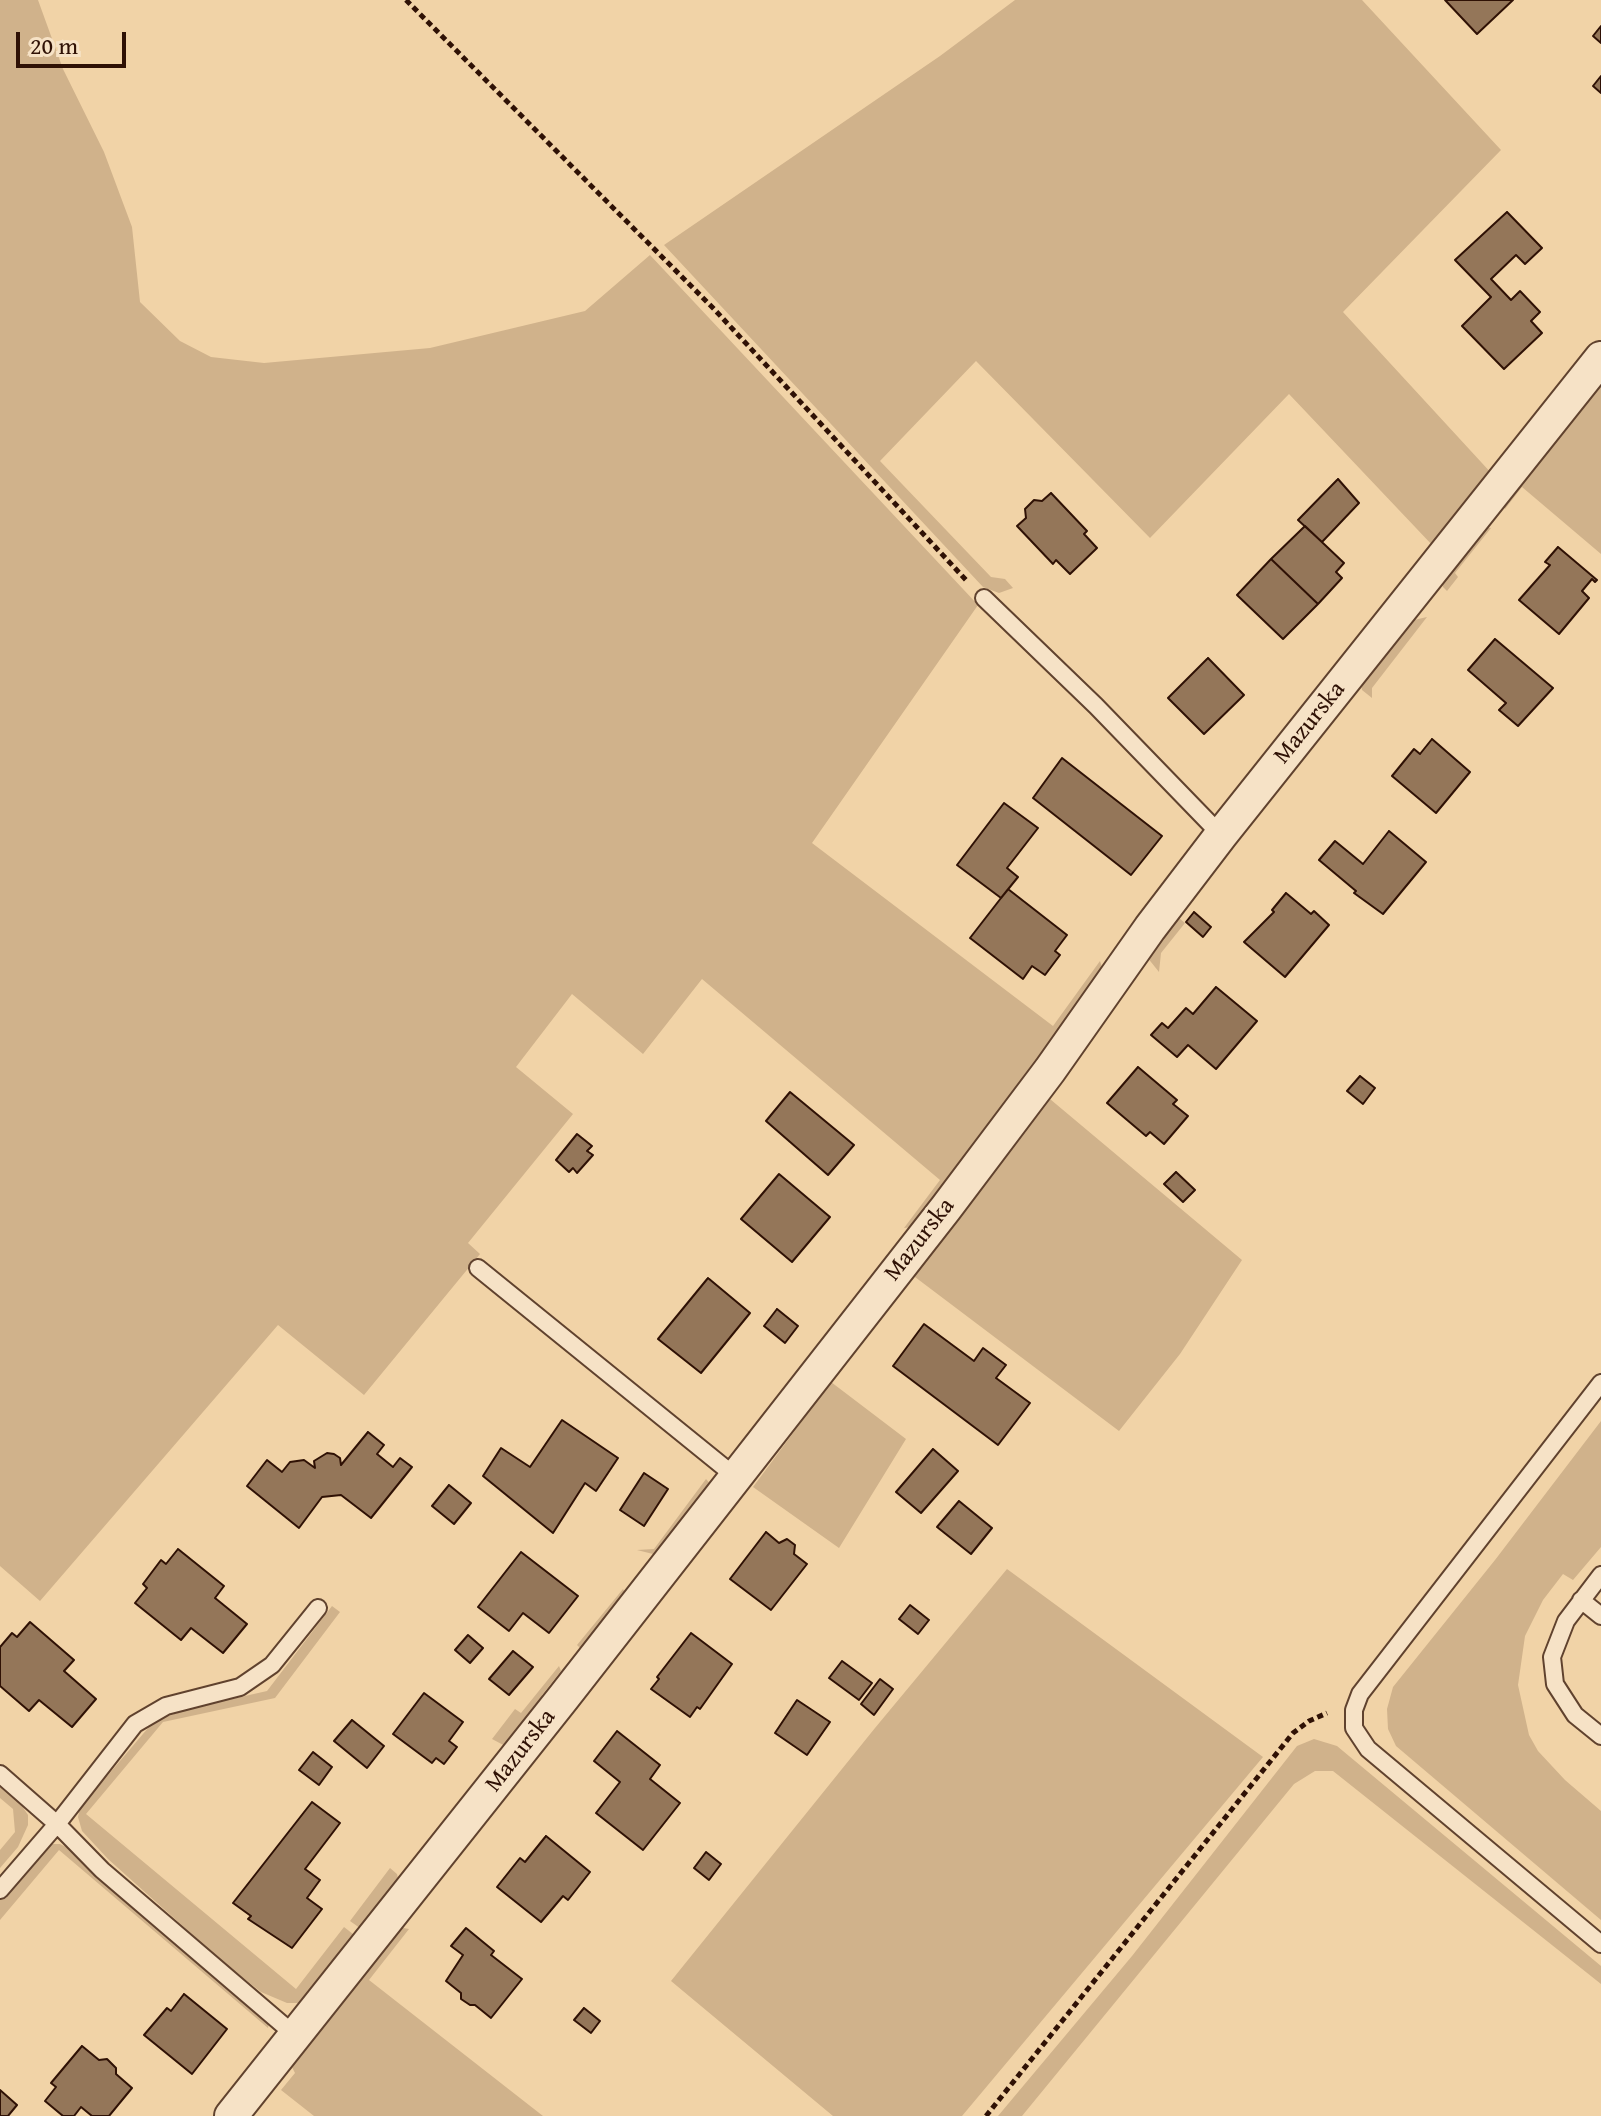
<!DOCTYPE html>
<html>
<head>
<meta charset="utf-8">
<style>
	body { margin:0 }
	#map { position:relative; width:1601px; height:2116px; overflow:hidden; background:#f1d3a7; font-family:"Gentium Book Plus",serif }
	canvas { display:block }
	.scale { position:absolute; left:16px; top:32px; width:110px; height:36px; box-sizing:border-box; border:4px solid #2f1105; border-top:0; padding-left:10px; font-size:24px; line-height:28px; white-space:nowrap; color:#2f1105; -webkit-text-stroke:6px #f6e2c6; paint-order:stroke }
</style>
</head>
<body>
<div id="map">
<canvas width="1601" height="2116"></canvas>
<div class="scale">20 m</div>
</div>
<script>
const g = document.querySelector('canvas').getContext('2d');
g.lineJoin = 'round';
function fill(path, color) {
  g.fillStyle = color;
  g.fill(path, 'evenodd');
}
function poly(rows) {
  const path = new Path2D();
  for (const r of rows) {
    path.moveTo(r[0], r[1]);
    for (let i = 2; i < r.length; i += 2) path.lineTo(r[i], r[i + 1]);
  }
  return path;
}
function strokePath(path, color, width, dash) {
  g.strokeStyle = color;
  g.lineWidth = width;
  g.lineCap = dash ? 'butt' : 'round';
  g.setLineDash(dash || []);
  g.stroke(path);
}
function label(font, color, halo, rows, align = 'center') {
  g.font = font + ' "Gentium Book Plus",serif';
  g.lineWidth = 6;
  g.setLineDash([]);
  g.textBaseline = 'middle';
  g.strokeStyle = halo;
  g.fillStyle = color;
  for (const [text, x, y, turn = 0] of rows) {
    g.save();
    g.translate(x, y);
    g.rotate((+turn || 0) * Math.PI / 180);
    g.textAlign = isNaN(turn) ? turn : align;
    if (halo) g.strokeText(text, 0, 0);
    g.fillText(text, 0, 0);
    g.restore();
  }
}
fill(poly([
	[0,0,38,0,63,69,104,152,132,227,140,302,180,341,211,357,264,363,430,348,585,311,650,255,978,605,812,843,1053,1026,1100,961,1103,970,1095,986,912,1227,904,1228,940,1180,702,979,643,1054,572,994,516,1067,573,1114,468,1243,480,1254,364,1395,278,1325,40,1601,0,1566],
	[1015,0,1362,0,1501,150,1343,312,1493,475,1434,547,1289,394,1150,538,976,361,880,461,991,577,1005,579,1013,588,999,593,983,587,664,245,940,56],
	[1601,376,1601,554,1522,487,1505,509,1502,503],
	[1484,527,1491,528,1455,573,1458,577,1447,591,1443,587,1441,579],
	[1427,617,1372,688,1372,698,1362,690,1361,684,1414,620],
	[1173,913,1185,923,1161,953,1159,972,1147,957],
	[1044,1094,1242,1260,1180,1354,1119,1431,911,1274],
	[831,1382,906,1439,839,1548,753,1487],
	[1601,1421,1601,1547,1573,1580,1563,1574,1543,1600,1525,1636,1518,1685,1529,1735,1538,1751,1565,1780,1601,1811,1601,1920,1396,1746,1388,1729,1387,1709,1393,1687,1495,1560],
	[706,1479,713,1487,661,1556,637,1550,654,1549],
	[1007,1569,1263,1757,962,2116,833,2116,671,1981,875,1728],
	[623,1589,627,1596,581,1649,577,1645],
	[332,1606,340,1612,275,1698,163,1722,86,1814,296,1989,344,1927,358,1938,306,2000,298,2003,287,2003,261,1992,223,1962,108,1859,82,1831,78,1817,80,1808,154,1721,192,1708,267,1691],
	[559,1666,561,1671,542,1695,540,1710,509,1748,492,1739,515,1709,521,1713],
	[1314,1739,1337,1746,1601,1966,1601,1984,1333,1771,1315,1771,1294,1784,1022,2116,998,2116,1132,1956,1297,1746],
	[0,1784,18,1800,28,1815,28,1825,18,1847,0,1868,0,1850,15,1832,13,1809,0,1798],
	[50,1844,60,1844,68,1848,269,2023,268,2028,59,1850,0,1920,0,1900,41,1850],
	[390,1868,397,1874,400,1886,364,1931,350,1921],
	[398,1927,409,1929,369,1980,543,2116,314,2116,281,2090,295,2073,290,2063]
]), '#d0b28b');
const building = poly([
	[1445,0,1513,0,1477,34,1445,0],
	[1601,26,1601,43,1593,36,1601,26],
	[1601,76,1601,93,1593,86,1601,76],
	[1507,212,1542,248,1525,264,1516,255,1491,279,1511,300,1520,291,1540,312,1531,321,1542,333,1504,369,1462,326,1491,297,1455,260,1507,212],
	[1338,479,1359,503,1322,542,1298,520,1338,479],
	[1051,493,1087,531,1084,534,1097,548,1070,574,1056,560,1053,564,1017,526,1026,518,1025,509,1034,500,1042,501,1051,493],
	[1305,526,1344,563,1336,572,1342,578,1318,604,1271,559,1305,526],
	[1558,547,1597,580,1595,582,1592,579,1582,591,1589,598,1559,634,1519,600,1550,565,1545,562,1558,547],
	[1271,559,1318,604,1283,639,1237,595,1271,559],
	[1495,639,1553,688,1518,726,1499,710,1506,703,1468,670,1495,639],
	[1208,658,1244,695,1204,734,1168,698,1208,658],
	[1432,739,1470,772,1436,813,1392,776,1414,749,1420,754,1432,739],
	[1062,758,1162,836,1131,875,1033,798,1062,758],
	[1004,803,1038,828,1007,868,1018,877,1001,898,957,865,1004,803],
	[1389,831,1426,862,1383,914,1354,893,1356,891,1319,860,1335,841,1363,864,1389,831],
	[1008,889,1067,935,1055,951,1060,955,1045,975,1032,966,1023,979,970,938,1008,889],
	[1286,893,1311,914,1314,911,1329,925,1285,977,1244,942,1274,912,1272,910,1286,893],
	[1194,912,1211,927,1203,937,1186,922,1194,912],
	[1216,987,1257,1021,1216,1069,1188,1045,1177,1057,1151,1035,1162,1023,1168,1028,1186,1008,1193,1014,1216,987],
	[1138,1067,1177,1100,1173,1104,1188,1116,1164,1144,1150,1132,1146,1136,1107,1103,1138,1067],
	[1360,1076,1375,1088,1363,1104,1347,1091,1360,1076],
	[790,1092,854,1145,828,1175,766,1121,790,1092],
	[577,1134,592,1146,587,1151,593,1155,577,1173,573,1168,569,1172,556,1160,577,1134],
	[1176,1172,1195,1190,1183,1202,1164,1184,1176,1172],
	[779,1174,830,1217,792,1262,741,1219,779,1174],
	[708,1278,750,1313,701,1373,658,1339,708,1278],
	[777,1309,798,1326,785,1343,764,1326,777,1309],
	[924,1324,974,1361,983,1348,1006,1365,996,1378,1030,1403,998,1445,893,1366,924,1324],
	[562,1420,618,1458,596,1491,585,1483,553,1533,483,1476,501,1448,530,1467,562,1420],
	[368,1432,384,1445,377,1454,393,1467,400,1458,412,1467,371,1518,341,1495,322,1497,299,1528,247,1486,267,1460,282,1472,290,1462,304,1460,315,1468,314,1461,327,1453,334,1454,340,1458,341,1465,368,1432],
	[933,1449,958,1471,921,1513,896,1492,933,1449],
	[644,1473,668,1489,644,1526,620,1510,644,1473],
	[449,1485,471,1503,454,1524,432,1506,449,1485],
	[959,1501,992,1528,971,1554,937,1527,959,1501],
	[766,1532,779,1543,787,1539,795,1545,794,1554,807,1564,771,1610,730,1579,766,1532],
	[178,1549,224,1586,215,1598,247,1624,223,1653,191,1628,181,1640,135,1603,147,1588,143,1584,161,1560,166,1564,178,1549],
	[521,1552,578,1596,549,1633,523,1613,509,1631,478,1607,521,1552],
	[910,1605,929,1620,918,1634,899,1619,910,1605],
	[30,1622,74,1660,64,1671,96,1699,72,1727,39,1700,29,1711,0,1686,0,1647,12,1633,17,1637,30,1622],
	[691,1633,732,1664,700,1709,697,1707,690,1717,651,1689,659,1679,657,1677,691,1633],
	[468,1635,483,1648,470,1663,455,1650,468,1635],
	[513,1651,533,1667,509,1695,489,1679,513,1651],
	[842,1661,872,1683,859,1700,829,1678,842,1661],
	[880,1679,893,1689,874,1715,861,1704,880,1679],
	[424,1693,463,1722,449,1741,457,1747,444,1764,436,1758,432,1763,393,1734,424,1693],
	[797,1700,830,1722,807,1755,775,1733,797,1700],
	[352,1720,384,1746,367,1768,334,1741,352,1720],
	[617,1731,660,1765,650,1779,680,1803,643,1850,596,1813,620,1782,594,1761,617,1731],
	[313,1752,332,1767,319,1785,299,1770,313,1752],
	[312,1802,340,1823,305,1869,320,1880,307,1898,322,1909,292,1948,248,1919,251,1916,233,1903,312,1802],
	[546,1836,590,1872,568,1900,563,1896,541,1922,497,1887,520,1858,525,1862,546,1836],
	[706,1852,721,1864,709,1880,694,1868,706,1852],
	[466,1928,494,1951,491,1955,522,1979,491,2018,475,2005,470,2005,461,1999,461,1993,446,1981,463,1955,451,1946,466,1928],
	[184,1994,227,2029,192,2074,144,2035,167,2008,171,2011,184,1994],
	[584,2008,600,2021,591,2033,574,2020,584,2008],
	[82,2046,99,2060,107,2059,116,2068,116,2074,132,2088,109,2116,92,2116,81,2107,74,2116,63,2116,45,2101,56,2087,51,2083,82,2046],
	[0,2090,17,2105,8,2116,0,2116,0,2090]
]);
fill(building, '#947659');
strokePath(building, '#2f1105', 2);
const service = poly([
	[984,598,1096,706,1221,835],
	[478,1268,736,1477],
	[1601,1383,1360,1694,1354,1710,1354,1728,1368,1749,1601,1944],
	[1601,1575,1566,1621,1552,1657,1555,1684,1575,1715,1601,1736],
	[1581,1600,1601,1616],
	[0,1774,57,1824,0,1890],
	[296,2036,102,1870,57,1824,135,1724,166,1706,240,1687,272,1665,318,1608]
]);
const minor = poly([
	[231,2116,563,1698,946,1208,1050,1070,1150,928,1221,835,1601,358]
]);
strokePath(service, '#60422e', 20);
strokePath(minor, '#60422e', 36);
strokePath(poly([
	[406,0,714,309,966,580],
	[986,2116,1293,1733,1309,1721,1327,1713]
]), '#2f1105', 5, [6, 4]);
strokePath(service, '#f6e2c6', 16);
strokePath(minor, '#f6e2c6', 32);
label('24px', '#2f1105', '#f6e2c6', [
	["Mazurska",1310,723,-51],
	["Mazurska",920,1240,-52],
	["Mazurska",521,1751,-52]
]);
</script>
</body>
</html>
